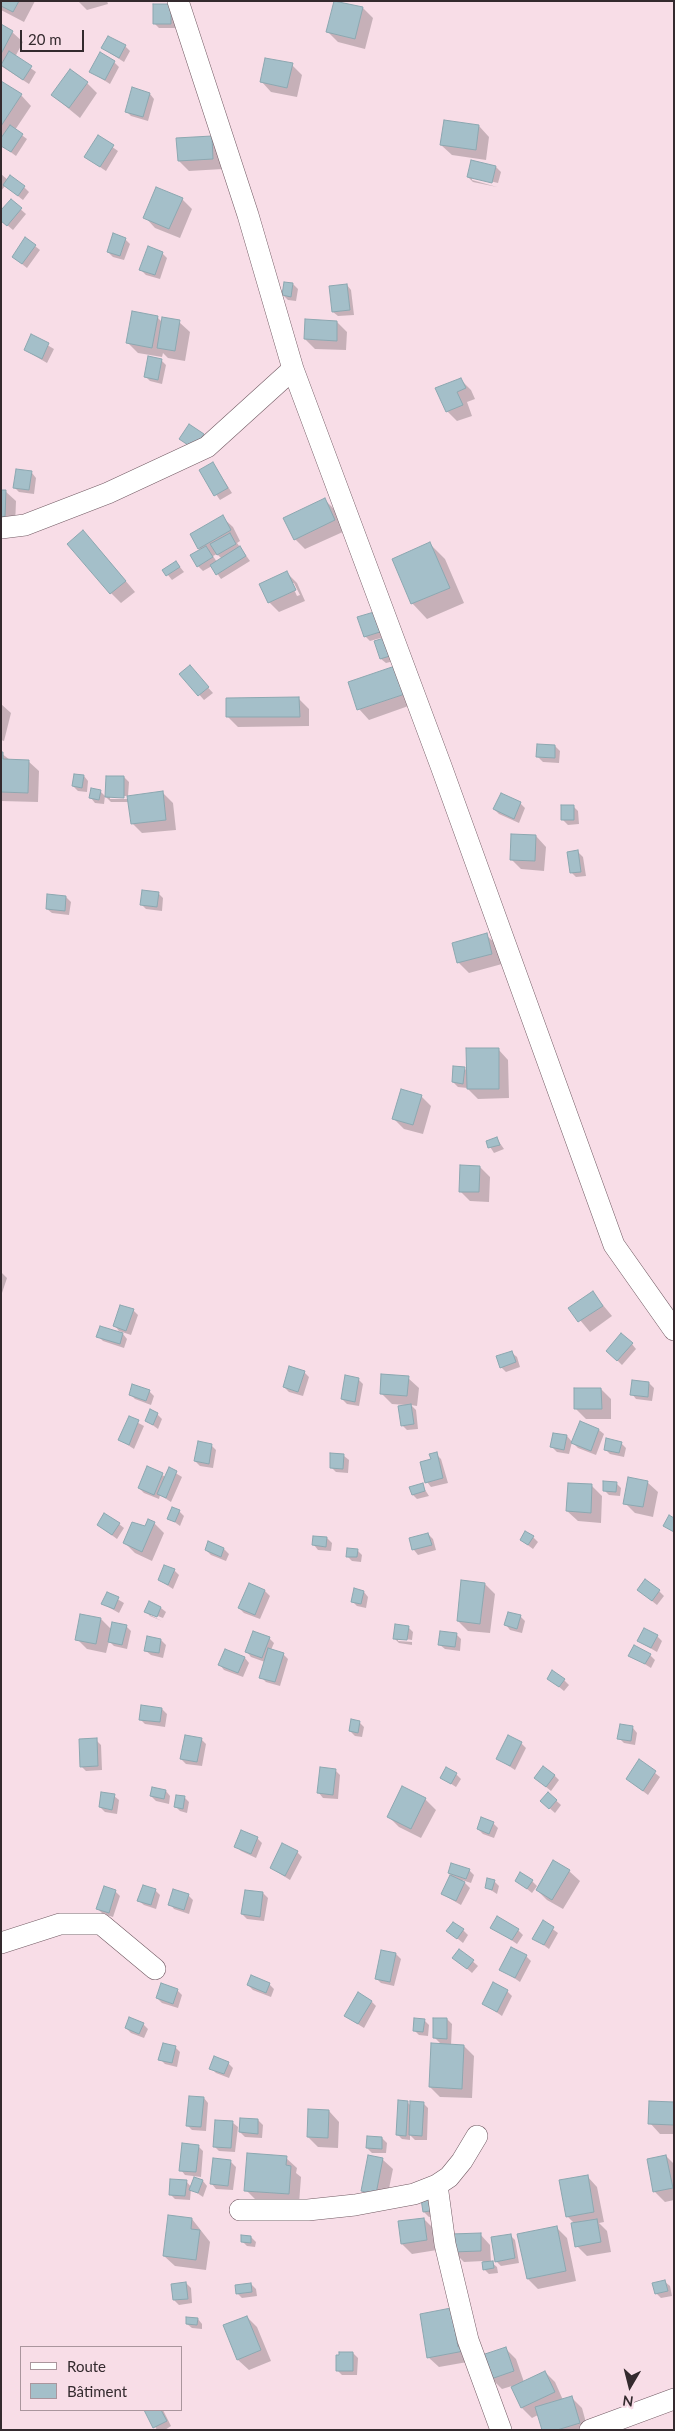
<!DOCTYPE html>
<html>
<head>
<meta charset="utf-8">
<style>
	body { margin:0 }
	#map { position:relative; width:675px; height:2431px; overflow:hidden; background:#f8dde7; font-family:Lato,sans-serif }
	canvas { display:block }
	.frame { position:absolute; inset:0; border:2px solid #342a2e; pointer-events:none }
	.legend { position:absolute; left:20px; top:2346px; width:162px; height:65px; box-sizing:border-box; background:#f8dde7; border:1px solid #aa959d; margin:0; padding:6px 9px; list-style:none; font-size:15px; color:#342a2e }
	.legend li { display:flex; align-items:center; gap:10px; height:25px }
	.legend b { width:25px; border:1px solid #aa959d }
	.north { position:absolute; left:605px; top:2361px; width:50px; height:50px; -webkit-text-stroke:4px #f8dde7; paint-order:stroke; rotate:188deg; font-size:14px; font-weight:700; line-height:20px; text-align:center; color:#342a2e }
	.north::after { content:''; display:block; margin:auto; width:18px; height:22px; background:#342a2e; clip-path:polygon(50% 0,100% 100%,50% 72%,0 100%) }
	.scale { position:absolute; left:20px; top:30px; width:64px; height:22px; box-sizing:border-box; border:2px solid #342a2e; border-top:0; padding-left:6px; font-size:15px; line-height:18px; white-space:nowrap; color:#342a2e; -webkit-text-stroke:4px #f8dde7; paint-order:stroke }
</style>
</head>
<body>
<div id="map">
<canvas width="675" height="2431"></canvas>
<div class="frame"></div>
<ul class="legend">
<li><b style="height:6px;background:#fff"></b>Route</li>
<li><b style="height:14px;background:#a4bfc9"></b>Bâtiment</li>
</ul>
<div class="north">N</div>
<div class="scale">20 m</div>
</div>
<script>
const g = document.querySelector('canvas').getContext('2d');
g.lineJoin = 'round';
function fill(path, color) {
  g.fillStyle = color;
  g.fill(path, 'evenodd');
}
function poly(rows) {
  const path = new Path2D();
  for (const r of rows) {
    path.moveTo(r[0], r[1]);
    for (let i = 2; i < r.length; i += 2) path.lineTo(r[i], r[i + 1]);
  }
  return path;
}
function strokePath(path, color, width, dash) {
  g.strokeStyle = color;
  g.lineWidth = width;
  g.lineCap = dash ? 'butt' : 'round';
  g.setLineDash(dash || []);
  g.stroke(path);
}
fill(poly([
	[1,1,35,1,24,22,1,10],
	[78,1,107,1,108,4,87,10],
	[363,8,373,18,365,49,338,42,328,32],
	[175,10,175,28,159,28,154,23],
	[1,26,12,32,23,42,15,57,36,72,29,84,1,66],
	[125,46,130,51,124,62,102,48],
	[114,62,119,67,110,84,91,72],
	[292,65,302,75,297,97,271,92,261,81],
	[1,83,21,95,31,106,15,130,27,139,16,156,1,145],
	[87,83,97,93,80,118,52,95],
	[150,94,154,99,148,121,131,116,126,111],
	[479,126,489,137,486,160,452,155,441,145],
	[98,137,118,151,106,171,85,157],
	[212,138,223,169,189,171,179,161],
	[472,162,496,167,501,172,498,183,472,177,472,180,497,187,473,182,468,177],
	[1,174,8,180,24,187,29,192,23,200,5,186,1,191],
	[182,199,192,209,180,238,155,228,145,217],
	[11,201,26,214,13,230,1,220],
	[125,239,130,244,124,260,113,257,108,252],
	[35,246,40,250,27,268,13,257],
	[162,253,167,258,160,279,146,275,141,270],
	[293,284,298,289,296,301,288,300,283,295],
	[347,285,351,290,354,315,338,316,333,312],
	[157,317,162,322,179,322,190,332,185,361,168,358,163,353,162,357,138,353,128,343],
	[337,322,347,332,346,350,315,349,305,339],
	[32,336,54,349,47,363,25,350],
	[161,360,166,365,162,384,150,381,145,376],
	[461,380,471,390,475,399,467,402,472,416,457,421,447,411],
	[213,463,232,493,220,500,200,471],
	[32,473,36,478,34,494,19,492,14,487],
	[1,491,5,491,16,501,15,527,1,527],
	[324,499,335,510,345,531,305,549,295,539],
	[222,517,233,527,240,541,237,543,250,561,221,579,212,566,203,571,198,566,201,550,199,548],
	[217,554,222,559,217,562,213,556],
	[93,542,135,592,121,603,111,593],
	[430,544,445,559,464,603,427,619,412,603],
	[176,562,184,572,172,580,164,570],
	[287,573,297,583,305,601,279,612,269,602],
	[291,583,294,583,300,595,297,596],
	[374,613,384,637,370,641,365,636],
	[376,642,394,661,386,663,381,659],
	[395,667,414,704,369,720,359,709],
	[194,672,213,693,204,700,181,674],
	[299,699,309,709,309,726,238,727,228,717],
	[1,704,11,713,4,741,1,740],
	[555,746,560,751,559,763,543,762,538,757],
	[1,753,10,760,28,761,39,771,38,802,1,801],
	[84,776,88,781,87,792,78,791,73,786],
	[124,777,129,782,128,796,110,796,110,799,130,799,163,793,173,803,176,830,142,833,132,823,129,802,111,802,106,797],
	[100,791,105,796,104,804,95,803,91,798],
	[520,803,525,808,519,823,499,814,494,809],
	[573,806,578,811,579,824,568,825,563,820],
	[536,836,546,847,544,871,521,869,511,859],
	[578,852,583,857,586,876,576,877,571,872],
	[158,893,163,898,162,911,146,909,141,904],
	[66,897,71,902,69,915,52,913,47,909],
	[486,935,497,945,502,964,469,973,459,963,454,943],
	[498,1049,508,1060,509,1098,478,1099,467,1088,458,1087,453,1082,464,1068,468,1072],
	[421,1096,431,1106,423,1134,404,1129,393,1118],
	[497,1139,504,1149,494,1153,487,1142],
	[480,1167,490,1177,489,1202,470,1201,460,1191],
	[1,1272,7,1278,1,1296],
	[593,1293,612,1316,590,1332,570,1308],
	[133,1310,138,1315,131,1335,119,1331,115,1326],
	[123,1334,127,1339,124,1348,103,1341,98,1336],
	[632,1344,636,1349,622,1365,612,1355],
	[512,1353,517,1357,520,1367,506,1372,501,1367],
	[304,1372,309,1377,303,1396,289,1392,284,1387],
	[408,1378,419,1388,417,1406,411,1405,416,1410,418,1429,407,1430,402,1425,406,1405,392,1404,381,1393],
	[358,1379,363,1384,359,1406,347,1404,342,1399],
	[649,1383,654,1388,652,1401,636,1399,632,1394],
	[601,1389,611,1399,611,1419,586,1419,576,1409],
	[149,1391,154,1396,151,1405,135,1399,130,1394],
	[157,1414,162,1419,158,1429,147,1421],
	[129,1418,144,1426,134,1449,120,1440],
	[581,1423,599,1430,604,1434,596,1455,578,1448,572,1442,569,1454,557,1452,552,1447,567,1436,573,1443],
	[621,1443,626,1448,624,1457,610,1454,605,1449],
	[211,1445,216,1450,213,1468,200,1466,195,1461],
	[436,1454,441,1459,448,1483,431,1487,427,1482],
	[344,1456,349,1460,348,1473,336,1472,331,1467],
	[147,1468,166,1477,169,1469,182,1477,171,1502,160,1495,159,1499,144,1493,139,1488],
	[647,1482,658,1492,653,1517,635,1513,625,1503],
	[616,1483,621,1488,620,1496,609,1495,604,1490],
	[422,1485,429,1496,417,1499,413,1495],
	[592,1486,602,1496,601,1523,578,1521,567,1511],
	[179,1511,184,1516,180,1526,169,1518],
	[154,1523,164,1533,152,1561,135,1553,125,1543],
	[119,1524,124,1528,117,1539,98,1525],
	[428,1534,433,1539,436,1550,418,1555,414,1550,410,1539],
	[533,1537,538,1542,533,1549,521,1540],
	[327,1538,332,1543,331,1551,318,1550,314,1545],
	[209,1543,224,1549,229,1554,226,1561,211,1555,206,1550],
	[357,1550,362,1555,361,1562,352,1561,347,1556],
	[174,1570,179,1575,173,1589,159,1580],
	[485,1584,495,1594,490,1633,468,1631,458,1621],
	[638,1590,659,1591,664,1596,657,1605],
	[265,1591,270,1596,260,1619,244,1613,239,1608],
	[364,1592,368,1597,366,1608,357,1606,352,1601],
	[107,1593,124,1603,119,1613,103,1604],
	[161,1608,166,1612,163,1618,150,1613,150,1615,162,1621,150,1616,146,1611],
	[520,1616,525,1621,522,1633,510,1630,506,1625],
	[101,1619,112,1630,126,1626,131,1631,127,1649,114,1646,109,1641,106,1653,87,1649,77,1639],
	[408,1627,413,1632,412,1640,398,1638,398,1641,412,1642,412,1645,399,1643,394,1638],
	[456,1634,461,1639,460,1651,445,1649,440,1645],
	[657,1636,662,1641,657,1652,638,1641],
	[269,1638,274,1643,271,1650,283,1654,288,1659,280,1686,266,1682,261,1677,265,1662,251,1657,247,1652],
	[161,1640,166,1645,163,1658,151,1655,146,1651],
	[630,1655,650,1655,655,1660,651,1668],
	[245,1658,249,1663,243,1677,224,1670,220,1665],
	[548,1678,564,1680,569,1685,564,1691],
	[142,1707,162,1709,167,1714,165,1727,145,1724,140,1719],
	[359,1722,364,1727,362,1737,355,1736,350,1731],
	[633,1728,637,1733,635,1745,624,1743,619,1738],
	[201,1739,206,1744,202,1766,186,1764,181,1759],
	[96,1740,101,1745,102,1770,86,1771,81,1766],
	[521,1743,526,1748,515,1770,498,1759],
	[640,1761,660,1777,648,1795,627,1779],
	[335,1770,340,1775,338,1799,323,1798,319,1793],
	[456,1774,461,1779,456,1787,442,1778],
	[554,1775,559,1780,551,1791,535,1778],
	[403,1788,425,1799,436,1810,421,1838,399,1827,389,1817],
	[166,1791,170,1796,169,1804,156,1801,151,1796],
	[548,1793,561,1805,555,1813,546,1805],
	[114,1796,119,1800,117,1814,105,1812,100,1807],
	[184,1797,189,1802,187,1813,180,1811,175,1806],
	[493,1823,498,1828,494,1838,483,1834,478,1829],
	[257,1838,262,1843,256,1858,241,1851,236,1846],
	[297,1852,302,1857,290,1880,271,1868],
	[469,1870,474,1875,471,1883,462,1880,470,1888,461,1905,442,1894,451,1875,449,1873],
	[569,1871,580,1881,563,1909,547,1900,537,1890],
	[494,1881,499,1886,497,1894,486,1887],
	[517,1881,532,1881,537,1886,532,1893],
	[155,1890,160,1895,156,1909,144,1905,139,1901],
	[115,1891,120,1896,113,1917,103,1914,98,1909],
	[246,1891,263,1893,268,1898,264,1921,247,1919,242,1914],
	[188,1895,193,1900,189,1914,174,1909,170,1904],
	[543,1922,558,1933,549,1949,534,1938],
	[492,1927,518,1930,523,1935,517,1944],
	[463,1930,468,1935,463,1943,448,1931],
	[460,1950,478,1966,472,1973,459,1962],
	[382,1951,396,1954,401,1959,394,1986,381,1983,376,1978],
	[526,1956,531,1961,520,1982,501,1969],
	[269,1984,274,1989,271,1997,253,1990,248,1985],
	[177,1990,182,1995,178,2008,162,2003,157,1998],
	[507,1991,512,1996,502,2016,483,2003],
	[372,2002,376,2006,364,2028,345,2016],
	[447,2019,452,2024,451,2046,464,2046,474,2056,472,2098,440,2097,430,2087,442,2045,435,2038],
	[424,2020,429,2025,428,2036,419,2035,414,2030],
	[143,2024,148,2029,144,2038,131,2033,126,2028],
	[175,2047,180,2052,177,2067,165,2064,160,2059],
	[228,2063,233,2068,229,2078,216,2073,211,2068],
	[204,2098,208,2103,206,2131,192,2130,187,2125],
	[407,2102,411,2106,423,2103,428,2108,427,2140,415,2140,410,2135,410,2140,402,2139,397,2134],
	[674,2103,674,2134,660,2134,650,2123],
	[329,2111,339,2122,338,2148,318,2147,308,2137],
	[258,2120,263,2125,262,2138,245,2137,240,2132],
	[233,2123,238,2127,235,2152,219,2151,214,2146],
	[382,2138,387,2143,386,2153,372,2153,367,2148],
	[198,2146,203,2151,201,2177,185,2175,181,2170],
	[666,2156,674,2164,674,2200,665,2202,655,2192],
	[286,2158,297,2168,296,2173,301,2177,299,2204,256,2200,246,2190],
	[382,2159,393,2169,386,2203,373,2201,363,2190],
	[231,2162,236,2167,233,2190,216,2189,212,2184],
	[587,2176,597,2187,604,2222,599,2223,607,2231,611,2252,587,2256,577,2246,575,2224,567,2216],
	[186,2181,191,2187,203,2181,207,2186,203,2197,191,2189,190,2200,175,2199,170,2194],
	[422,2200,441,2215,429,2217,424,2212],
	[192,2219,210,2242,206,2270,175,2266,164,2256],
	[424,2219,434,2229,437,2250,412,2254,402,2244],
	[557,2228,567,2238,576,2281,538,2289,528,2279],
	[480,2234,490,2245,491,2262,497,2267,498,2273,489,2274,484,2269,483,2261,464,2262,453,2251],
	[510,2235,515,2240,519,2263,501,2266,496,2261],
	[251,2237,256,2242,255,2247,247,2246,242,2241],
	[665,2282,670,2286,672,2296,661,2298,656,2293],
	[186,2283,191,2288,192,2303,179,2305,174,2300],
	[251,2284,256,2289,257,2296,242,2298,237,2293],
	[450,2310,473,2361,439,2367,428,2357],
	[247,2317,257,2327,271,2361,249,2370,238,2360,225,2326],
	[198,2319,202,2324,202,2329,192,2328,187,2324],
	[505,2348,516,2359,524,2382,545,2372,555,2382,563,2400,572,2398,582,2408,588,2430,543,2430,538,2415,532,2418,522,2408,512,2386,502,2389,492,2379],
	[353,2353,358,2358,357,2375,342,2375,337,2370],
	[146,2410,163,2410,171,2426,165,2430,157,2430]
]), '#0003');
const building = poly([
	[1,1,19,1,13,12,1,6,1,1],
	[334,1,363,7,355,39,326,32,334,1],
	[153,4,171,4,171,24,153,24,153,4],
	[1,24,13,31,1,54,1,24],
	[108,36,126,45,119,58,101,48,108,36],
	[9,51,32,66,23,80,1,65,9,51],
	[100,52,115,61,105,80,89,72,100,52],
	[265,58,293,63,287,88,260,82,265,58],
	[70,69,88,82,69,108,51,95,70,69],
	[1,81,22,94,1,126,1,81],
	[132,87,150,93,143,117,125,112,132,87],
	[444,120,479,125,476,150,440,145,444,120],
	[10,125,23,134,11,152,1,146,1,138,10,125],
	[98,135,114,145,100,167,84,157,98,135],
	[212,136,213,159,178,161,176,138,212,136],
	[471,160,496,166,492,183,467,177,471,160],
	[10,175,25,186,18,196,3,185,10,175],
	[156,187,183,198,169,229,143,218,156,187],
	[11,199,22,208,7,226,1,221,1,210,11,199],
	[113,233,126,238,120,256,107,252,113,233],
	[25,237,36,245,22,264,12,257,25,237],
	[148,246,163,252,155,275,139,270,148,246],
	[284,282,293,283,291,297,282,295,284,282],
	[347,284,350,310,332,312,329,286,347,284],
	[132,311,158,316,152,348,126,343,132,311],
	[162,317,180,320,175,351,157,348,162,317],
	[305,319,337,321,337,341,304,339,305,319],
	[31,334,49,343,42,359,24,350,31,334],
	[148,356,162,359,158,380,144,377,148,356],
	[461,378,466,388,457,392,463,405,446,412,435,388,461,378],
	[189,424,204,434,194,449,179,439,189,424],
	[213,462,228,488,214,496,199,470,213,462],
	[16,469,32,471,29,490,13,488,16,469],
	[1,490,6,490,5,517,1,517,1,490],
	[325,498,335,520,294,540,283,518,325,498],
	[223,515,231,530,198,549,190,534,223,515],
	[83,530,126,581,110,594,67,544,83,530],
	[230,533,236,544,217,555,210,544,230,533],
	[430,542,450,588,411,604,392,559,430,542],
	[206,546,213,557,197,567,190,555,206,546],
	[240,546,246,556,216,575,210,565,240,546],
	[176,561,180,567,166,576,162,570,176,561],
	[287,571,296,590,268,603,259,584,287,571],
	[374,612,380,632,364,637,357,617,374,612],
	[384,638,390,656,380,659,374,641,384,638],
	[190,665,209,687,198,696,179,674,190,665],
	[395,666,405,694,357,710,348,682,395,666],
	[299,697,300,717,226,717,226,698,299,697],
	[537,744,555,745,555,758,536,757,537,744],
	[1,752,3,752,3,759,29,760,28,793,1,792,1,752],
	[74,774,84,775,82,788,72,786,74,774],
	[106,776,124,776,124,798,105,797,106,776],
	[91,788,101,790,99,800,89,798,91,788],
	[163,791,166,820,131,824,127,796,163,791],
	[501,793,521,802,514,819,493,809,501,793],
	[561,805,574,805,574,820,561,820,561,805],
	[511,834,536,835,535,861,510,860,511,834],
	[578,850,581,872,570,873,567,852,578,850],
	[142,890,159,892,157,907,140,905,142,890],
	[47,894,66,896,65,911,46,909,47,894],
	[487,933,492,954,457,963,452,943,487,933],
	[466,1048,499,1048,499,1089,467,1089,466,1048],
	[453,1066,465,1067,463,1084,452,1082,453,1066],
	[401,1089,422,1095,413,1125,392,1119,401,1089],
	[497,1137,500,1145,488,1148,486,1141,497,1137],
	[460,1165,480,1166,479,1192,459,1192,460,1165],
	[593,1291,603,1306,578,1322,568,1308,593,1291],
	[120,1305,134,1309,126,1331,113,1326,120,1305],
	[100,1326,123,1333,120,1344,96,1337,100,1326],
	[621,1333,633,1343,617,1361,606,1351,621,1333],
	[512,1351,516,1362,500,1368,496,1356,512,1351],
	[289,1366,305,1371,298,1392,283,1387,289,1366],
	[381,1374,409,1376,407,1396,380,1394,381,1374],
	[345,1375,359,1378,355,1402,341,1399,345,1375],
	[632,1380,649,1382,648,1397,630,1395,632,1380],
	[132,1384,150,1390,146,1401,129,1395,132,1384],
	[574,1388,601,1388,602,1409,574,1409,574,1388],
	[411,1404,414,1424,401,1426,398,1406,411,1404],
	[150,1409,158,1413,153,1425,145,1421,150,1409],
	[129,1416,139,1420,129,1445,118,1440,129,1416],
	[580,1421,599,1429,591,1451,571,1443,580,1421],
	[553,1433,567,1435,564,1450,550,1447,553,1433],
	[606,1438,622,1442,619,1453,604,1450,606,1438],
	[198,1441,212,1444,209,1464,194,1461,198,1441],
	[437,1452,443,1478,425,1483,420,1462,431,1459,429,1454,437,1452],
	[330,1453,344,1454,343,1469,330,1468,330,1453],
	[147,1466,163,1473,154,1495,138,1488,147,1466],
	[169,1467,177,1471,166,1498,157,1494,169,1467],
	[628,1477,648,1481,643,1507,623,1504,628,1477],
	[603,1481,617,1482,616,1492,603,1491,603,1481],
	[423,1483,425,1491,412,1495,409,1487,423,1483],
	[568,1483,592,1484,591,1513,566,1511,568,1483],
	[172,1507,180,1510,175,1522,167,1519,172,1507],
	[104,1513,120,1523,112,1535,97,1525,104,1513],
	[669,1515,674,1518,674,1532,663,1526,669,1515],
	[148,1519,155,1522,142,1552,123,1543,132,1522,145,1526,148,1519],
	[525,1531,534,1536,528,1545,520,1540,525,1531],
	[428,1533,432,1545,412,1550,409,1538,428,1533],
	[313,1536,327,1537,326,1547,312,1545,313,1536],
	[208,1541,224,1548,221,1557,205,1550,208,1541],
	[347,1548,358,1549,357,1557,346,1557,347,1548],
	[164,1565,175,1569,168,1585,158,1580,164,1565],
	[645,1579,660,1590,652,1601,637,1590,645,1579],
	[461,1580,485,1583,480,1624,457,1621,461,1580],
	[249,1583,265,1590,255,1615,238,1608,249,1583],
	[354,1588,364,1591,361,1604,351,1602,354,1588],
	[107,1592,119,1597,114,1609,101,1604,107,1592],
	[149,1601,161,1607,157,1617,144,1612,149,1601],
	[508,1612,521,1615,517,1629,504,1625,508,1612],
	[80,1614,101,1618,96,1644,75,1640,80,1614],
	[112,1622,127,1625,122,1645,108,1642,112,1622],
	[395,1624,409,1626,407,1640,393,1639,395,1624],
	[644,1628,658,1635,651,1648,637,1641,644,1628],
	[253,1631,270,1637,262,1658,245,1652,253,1631],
	[440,1631,457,1633,455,1647,438,1645,440,1631],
	[147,1636,161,1639,159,1653,144,1651,147,1636],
	[634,1645,651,1654,645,1664,628,1656,634,1645],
	[268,1648,284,1653,275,1682,259,1678,268,1648],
	[225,1649,245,1657,238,1673,218,1665,225,1649],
	[552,1670,565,1679,559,1687,547,1679,552,1670],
	[141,1705,162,1708,160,1722,139,1720,141,1705],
	[351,1719,360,1721,358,1733,349,1731,351,1719],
	[620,1724,633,1726,631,1741,617,1739,620,1724],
	[185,1735,202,1738,197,1762,180,1759,185,1735],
	[508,1735,522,1742,510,1766,496,1759,508,1735],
	[97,1738,98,1766,80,1767,79,1739,97,1738],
	[639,1759,656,1771,643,1791,626,1779,639,1759],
	[543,1766,555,1775,546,1787,534,1778,543,1766],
	[320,1767,336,1769,333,1795,317,1793,320,1767],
	[446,1767,457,1773,451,1784,440,1778,446,1767],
	[402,1786,426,1798,411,1829,387,1817,402,1786],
	[152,1787,166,1790,164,1799,150,1796,152,1787],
	[101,1792,115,1794,112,1810,99,1807,101,1792],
	[548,1792,557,1800,549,1809,540,1801,548,1792],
	[176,1795,185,1796,183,1809,174,1807,176,1795],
	[481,1817,494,1822,489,1834,477,1829,481,1817],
	[241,1830,258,1837,251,1854,234,1847,241,1830],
	[282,1843,298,1851,285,1876,270,1868,282,1843],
	[553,1860,570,1870,552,1900,536,1890,553,1860],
	[451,1863,470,1869,466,1879,448,1873,451,1863],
	[520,1872,533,1880,527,1889,515,1881,520,1872],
	[450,1875,465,1882,456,1901,441,1894,450,1875],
	[487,1878,495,1880,492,1890,485,1888,487,1878],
	[143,1885,156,1889,151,1905,137,1901,143,1885],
	[104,1886,116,1890,109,1913,96,1909,104,1886],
	[173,1889,189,1894,184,1910,168,1905,173,1889],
	[245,1890,263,1892,260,1917,241,1914,245,1890],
	[497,1916,519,1929,512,1940,490,1928,497,1916],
	[543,1920,554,1927,544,1945,532,1939,543,1920],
	[453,1922,464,1929,457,1939,446,1931,453,1922],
	[511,1947,527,1955,515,1978,499,1970,511,1947],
	[459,1949,474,1960,467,1969,452,1958,459,1949],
	[381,1950,396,1953,390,1982,375,1979,381,1950],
	[251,1975,270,1983,266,1993,247,1985,251,1975],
	[493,1982,508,1990,497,2012,482,2004,493,1982],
	[161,1983,178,1989,173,2004,156,1998,161,1983],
	[358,1992,372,2001,358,2024,344,2016,358,1992],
	[129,2017,144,2023,139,2034,125,2028,129,2017],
	[414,2018,425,2019,423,2032,413,2031,414,2018],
	[433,2018,447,2018,447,2039,433,2038,433,2018],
	[163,2043,176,2046,172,2063,158,2060,163,2043],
	[431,2043,464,2045,462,2089,429,2087,431,2043],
	[214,2056,229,2062,224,2074,209,2069,214,2056],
	[189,2096,204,2097,201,2127,186,2126,189,2096],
	[398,2100,408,2101,406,2136,396,2135,398,2100],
	[410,2101,424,2102,422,2136,409,2135,410,2101],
	[649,2101,674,2102,674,2125,648,2124,649,2101],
	[308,2109,329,2110,328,2138,307,2137,308,2109],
	[240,2118,258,2119,258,2134,239,2132,240,2118],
	[215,2120,233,2121,231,2148,213,2147,215,2120],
	[367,2136,382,2137,382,2149,366,2148,367,2136],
	[182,2143,199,2145,196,2172,179,2171,182,2143],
	[247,2153,287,2156,286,2165,291,2166,289,2194,244,2191,247,2153],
	[368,2155,383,2158,376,2194,361,2191,368,2155],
	[666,2155,673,2188,653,2192,647,2159,666,2155],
	[213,2158,231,2160,228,2186,210,2184,213,2158],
	[588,2175,594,2212,566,2217,559,2180,588,2175],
	[194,2177,203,2180,198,2193,189,2190,194,2177],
	[170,2179,187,2180,185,2196,169,2195,170,2179],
	[434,2196,437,2210,423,2212,421,2199,434,2196],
	[168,2215,192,2218,191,2229,200,2230,196,2260,163,2256,168,2215],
	[424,2218,427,2240,401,2244,398,2221,424,2218],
	[597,2219,601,2242,575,2247,571,2223,597,2219],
	[557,2226,566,2271,527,2279,517,2234,557,2226],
	[481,2233,481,2251,452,2252,451,2234,481,2233],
	[511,2234,515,2258,495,2262,491,2237,511,2234],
	[241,2235,251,2236,251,2243,241,2242,241,2235],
	[493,2261,494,2268,483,2270,482,2262,493,2261],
	[665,2280,668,2291,655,2294,652,2283,665,2280],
	[186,2282,188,2299,173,2300,171,2284,186,2282],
	[251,2283,252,2292,236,2294,235,2285,251,2283],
	[451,2308,458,2347,463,2346,464,2351,427,2358,420,2314,451,2308],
	[247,2316,261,2350,237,2360,223,2325,247,2316],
	[186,2317,198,2318,197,2325,186,2324,186,2317],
	[506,2347,514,2371,491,2379,482,2355,506,2347],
	[339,2352,353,2352,353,2371,336,2371,336,2355,339,2355,339,2352],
	[545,2371,555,2392,521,2408,511,2387,545,2371],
	[572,2396,580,2423,557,2430,542,2430,535,2407,572,2396],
	[144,2410,161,2410,167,2421,153,2428,144,2410]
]);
fill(building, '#a4bfc9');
strokePath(building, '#8ca7b0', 1);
const street = poly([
	[178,1,248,215,293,369,441,766,614,1245,674,1330],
	[1,528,25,525,108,493,207,447,293,369],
	[1,1943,60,1924,101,1924,155,1969],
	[437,2185,445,2244,468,2340,501,2430],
	[240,2210,308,2210,355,2205,414,2194,437,2185,449,2177,462,2161,477,2136],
	[590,2430,674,2399]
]);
strokePath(street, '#715a63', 22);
strokePath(street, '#fff', 21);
</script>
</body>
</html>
